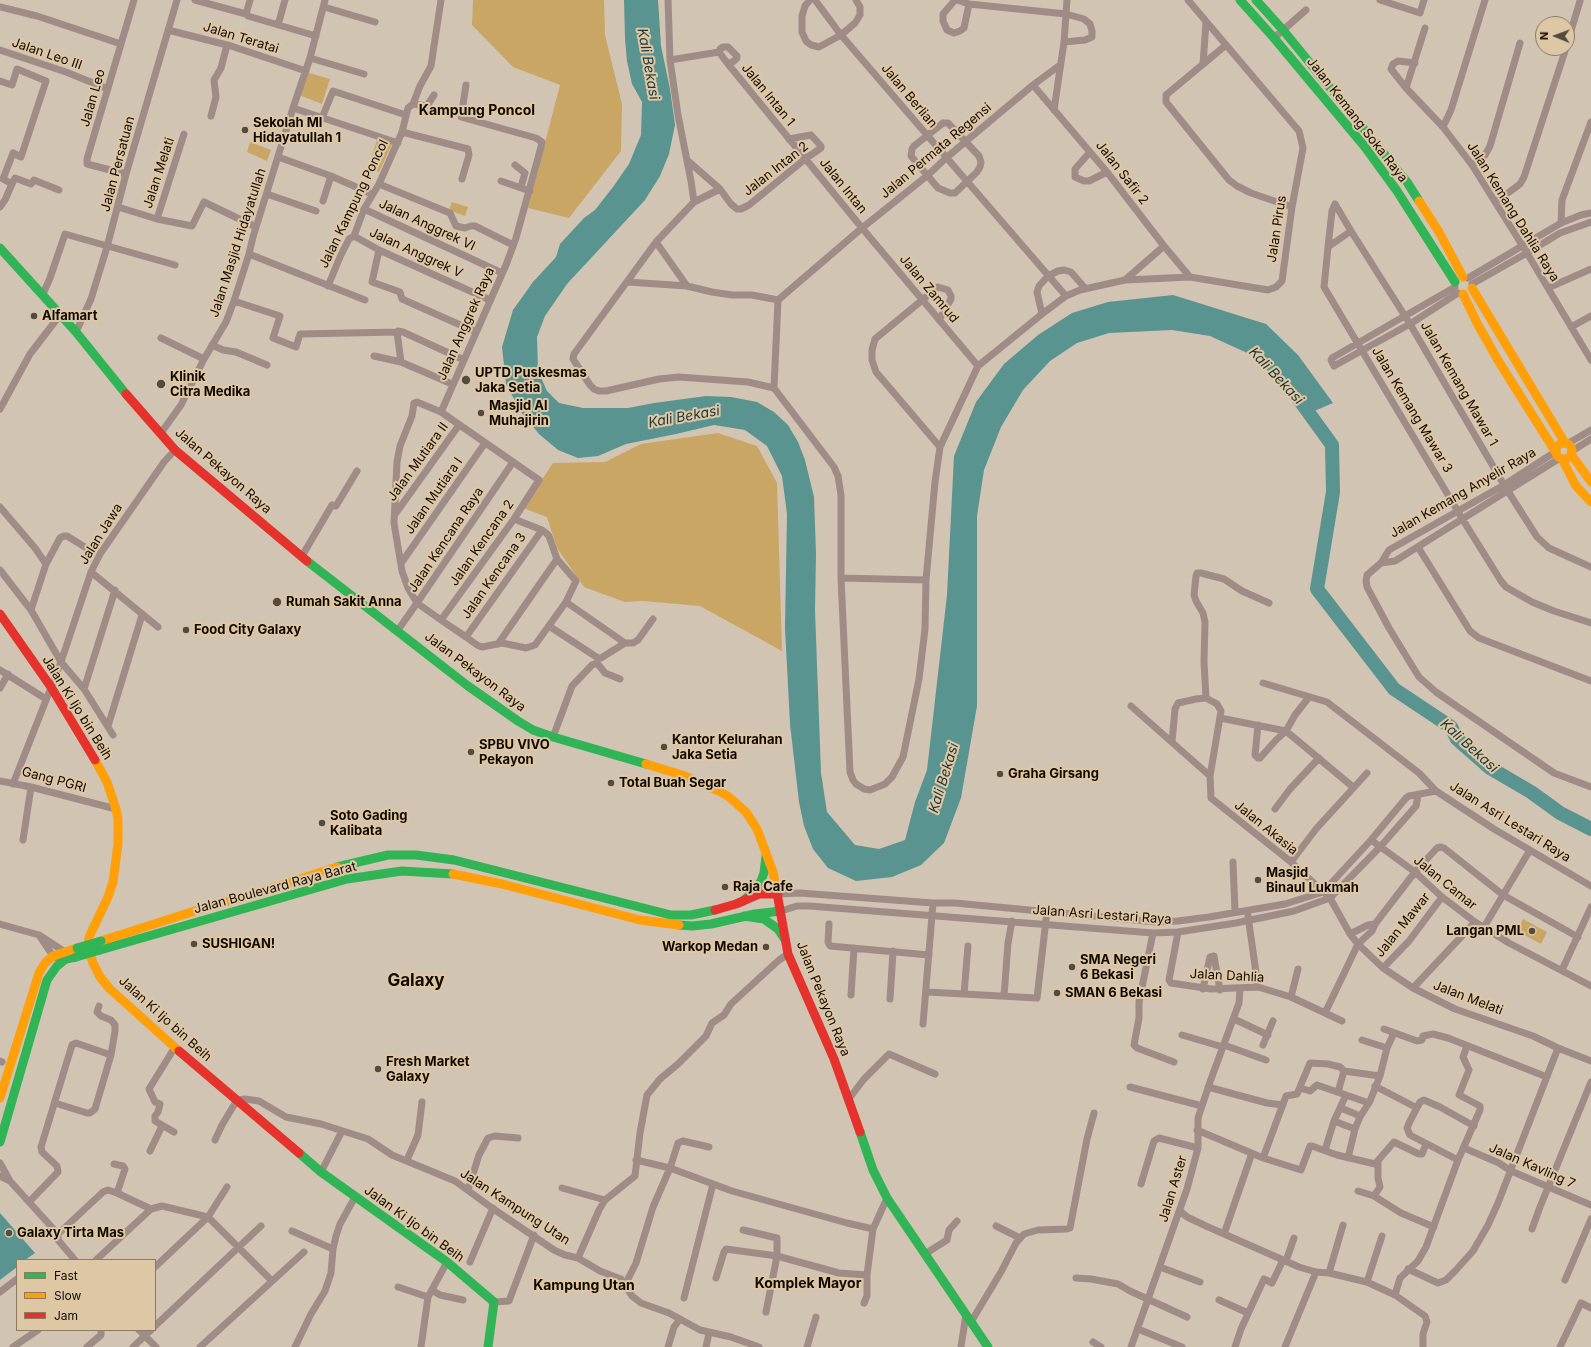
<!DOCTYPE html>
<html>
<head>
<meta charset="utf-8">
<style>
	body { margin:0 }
	#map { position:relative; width:1591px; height:1347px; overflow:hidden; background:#d1c4b2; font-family:Inter,sans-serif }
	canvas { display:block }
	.legend { position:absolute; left:16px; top:1259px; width:140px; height:72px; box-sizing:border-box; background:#dec7a5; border:1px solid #8c7b63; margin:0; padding:5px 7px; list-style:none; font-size:12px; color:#110a01 }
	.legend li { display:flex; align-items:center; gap:8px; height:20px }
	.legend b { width:20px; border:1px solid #8c7b63 }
	.north { position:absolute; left:1535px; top:16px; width:40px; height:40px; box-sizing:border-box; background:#dec7a5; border:1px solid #8c7b63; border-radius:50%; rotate:271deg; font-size:11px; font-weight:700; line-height:16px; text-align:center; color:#110a01 }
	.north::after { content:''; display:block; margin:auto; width:14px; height:18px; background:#544b3f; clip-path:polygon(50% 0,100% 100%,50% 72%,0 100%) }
</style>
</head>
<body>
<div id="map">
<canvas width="1591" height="1347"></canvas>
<ul class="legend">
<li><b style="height:5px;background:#30b455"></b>Fast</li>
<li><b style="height:5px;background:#ff9f0a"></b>Slow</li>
<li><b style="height:5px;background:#e5322d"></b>Jam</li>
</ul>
<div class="north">N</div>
</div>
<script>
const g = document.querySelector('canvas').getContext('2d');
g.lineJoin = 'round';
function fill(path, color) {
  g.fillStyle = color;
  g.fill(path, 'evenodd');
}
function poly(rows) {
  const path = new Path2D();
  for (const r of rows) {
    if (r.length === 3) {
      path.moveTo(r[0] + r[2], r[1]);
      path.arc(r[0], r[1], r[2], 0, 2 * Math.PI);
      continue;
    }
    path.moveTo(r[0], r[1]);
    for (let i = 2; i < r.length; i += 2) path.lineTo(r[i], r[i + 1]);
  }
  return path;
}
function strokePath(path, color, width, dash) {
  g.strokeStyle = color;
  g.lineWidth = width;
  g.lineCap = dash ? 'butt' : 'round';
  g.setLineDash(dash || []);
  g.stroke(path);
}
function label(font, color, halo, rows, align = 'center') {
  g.font = font + ' Inter,sans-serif';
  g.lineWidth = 4;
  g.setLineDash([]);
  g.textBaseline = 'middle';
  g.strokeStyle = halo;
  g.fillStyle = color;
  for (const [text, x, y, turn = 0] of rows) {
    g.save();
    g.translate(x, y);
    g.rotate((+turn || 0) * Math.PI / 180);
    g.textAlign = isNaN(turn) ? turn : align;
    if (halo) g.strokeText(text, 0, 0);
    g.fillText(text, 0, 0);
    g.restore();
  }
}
fill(poly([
	[473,0,604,0,605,35,622,104,621,151,569,218,528,208,560,85,513,67,472,25],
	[306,72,330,79,322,104,299,95],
	[377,140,392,144,379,172,368,168],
	[250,142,271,150,267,161,247,152],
	[452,202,468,207,465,216,449,210],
	[718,433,757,446,777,483,782,651,700,606,643,601,625,602,584,587,557,548,547,517,523,508,553,463,605,462,641,444],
	[1523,919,1547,932,1541,944,1517,931]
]), '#caa664');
fill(poly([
	[624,0,658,0,661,46,670,89,675,125,669,154,660,176,645,200,567,284,545,316,537,337,538,371,547,391,559,403,583,408,628,408,654,403,706,396,731,397,757,402,774,412,788,425,798,442,805,460,814,497,816,554,815,610,821,773,827,812,855,845,879,849,905,840,915,802,927,770,947,595,954,456,976,402,1004,364,1038,335,1072,313,1108,302,1173,295,1266,324,1298,355,1333,403,1305,415,1256,357,1210,336,1172,330,1109,333,1077,343,1050,361,1023,390,1001,427,984,470,977,516,977,706,961,798,944,843,921,865,892,877,856,881,828,868,813,849,804,826,799,802,790,724,785,628,787,514,782,476,767,446,745,430,714,425,676,434,626,444,598,456,578,458,558,450,539,434,521,412,506,384,502,347,513,310,533,282,556,257,560,244,584,218,595,210,613,187,629,164,641,135,642,102,632,84,627,61,625,39],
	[0,1213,35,1253,25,1260,17,1260,17,1267,0,1280]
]), '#5a9491');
strokePath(poly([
	[1298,398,1332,445,1333,492,1317,589,1394,689,1451,727,1457,739,1490,768,1531,792,1560,813,1591,829]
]), '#5a9491', 14);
strokePath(poly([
	[195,0,246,14],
	[250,0,246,14,248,16,316,36],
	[668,0,670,60,678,115,691,181,694,202],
	[810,0,805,6,802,16,802,32,806,41,811,45,819,47,841,35,855,23,860,15,860,7,856,0],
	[815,0,841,35,927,135,1066,296],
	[955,0,943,14,943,21,947,30,954,33,960,31,964,28,969,4],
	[957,0,969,4,1066,14,1084,19,1090,24,1092,31,1092,37,1085,40,1064,42],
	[1380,0,1420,13,1424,0],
	[0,7,37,16,121,44],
	[324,7,375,22],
	[278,25,285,0],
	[168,30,231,46,306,71],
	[1274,38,1306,10],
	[1567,44,1580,1],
	[1226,45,1166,95,1166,102,1229,180,1237,186,1251,193,1292,207],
	[0,50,66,72,108,89],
	[310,58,364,74],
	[670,60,719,52],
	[1415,63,1398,61,1393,64,1391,69,1406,88,1443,127,1472,165,1527,253,1591,360],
	[728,64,734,61,737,58,737,56,728,47,723,47,720,49,719,52,728,64,862,228,978,366],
	[1203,64,1206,22],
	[0,81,12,85,17,69,46,81,21,157,13,153,3,179,12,184,5,200,0,207],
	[1033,85,1107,172,1164,246,1190,277],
	[1406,88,1425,28],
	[413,104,427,106,434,95],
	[293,108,398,143],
	[1054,110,1064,42,1067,0],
	[211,116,216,97,214,80,221,68,227,45],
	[322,118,333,91,406,115],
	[943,123,948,123,979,156,981,162,980,167,977,172,955,193,950,193,938,188,911,156,912,149,914,146,943,123],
	[1443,127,1451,110,1485,0],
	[402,132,468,149,469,155,462,179],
	[1090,152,1075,169,1075,177,1084,181,1089,181,1107,172],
	[278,157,331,176,372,194],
	[688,161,720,189,731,204,737,209,741,209,749,205,805,159,821,148,821,146,811,135,789,139],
	[515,165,525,173,521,187],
	[1472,165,1485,155,1490,146,1520,43],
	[126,174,87,164,87,159,134,0],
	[501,181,530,191],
	[12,184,15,178,31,184,34,180,59,190],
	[379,184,450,213,456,226,465,228,471,226,475,226,513,245],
	[720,189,694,202,656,242,574,354,573,359,590,385,594,389,599,391,606,391,659,379,679,377,748,382,774,388,834,467,838,476,841,495,841,578,850,772,853,780,856,784,864,789,870,790,885,784,892,777,903,757,919,679,925,629,926,580,935,482,940,447,978,366,1042,314,1066,296,1080,290,1125,280,1190,277,1268,290,1276,287,1282,281,1292,207,1303,148,1299,131,1188,0],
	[267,194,316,211],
	[323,201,331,176],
	[1496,202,1520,184,1524,177,1566,48],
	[118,207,157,219,192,226,204,202,256,227],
	[364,209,502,273],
	[157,219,184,134],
	[1561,223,1562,200,1591,122],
	[354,236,379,250,490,300],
	[656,242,687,286],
	[1328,247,1332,211,1335,204,1351,231],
	[379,250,372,282,400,292,402,299,476,332],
	[249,254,365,300],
	[1468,278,1561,223,1581,215,1591,213],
	[1125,280,1164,246],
	[628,282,687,286,712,292,732,295,752,295,778,300],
	[1472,284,1527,253,1560,233,1591,222],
	[328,286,340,257,349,239,354,236,364,209,379,184,402,132,408,108,413,104,420,86,431,66,441,0],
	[1455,287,1332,358,1331,360,1334,366,1410,324,1458,293],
	[1548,288,1591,269],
	[43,294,50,278,65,234,175,265],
	[778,300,862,228,928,175,946,158,1033,85,1060,65],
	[234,301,280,316,273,338,296,347,300,334,397,332],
	[1042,314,1037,292,1039,286,1048,276,1058,271,1064,270,1071,272,1085,288],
	[939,320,951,299,951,296,948,290,938,287,875,339,872,350,872,360,876,372,940,447],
	[1571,327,1591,316],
	[76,332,91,299,107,247,126,174,177,0],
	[161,338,204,359],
	[212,345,223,350,236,352,267,365],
	[374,356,401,362],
	[452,384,401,362,397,332,398,331,403,332,464,360],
	[774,388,778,300],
	[0,409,30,354,60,315],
	[441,412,506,265,516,238,541,147,542,142,536,138,461,117,466,85],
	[161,433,181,405,204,359,226,322,234,301,249,254,253,237,293,108,310,58,325,0],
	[1567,444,1591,430],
	[1572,451,1591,439],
	[1555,452,1504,485,1389,550,1381,563,1367,575,1366,581,1367,587,1389,628,1403,651,1419,677,1436,692,1554,773,1591,787],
	[0,507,35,548,46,564],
	[396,513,459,425],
	[1418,547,1470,631,1479,638,1591,681],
	[302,556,332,505,336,506,357,471],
	[402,562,485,443],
	[1381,563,1395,561,1560,458],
	[1591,567,1549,548,1537,537,1504,485,1410,324,1351,231,1328,247,1324,287,1463,520,1501,581,1506,587,1532,602,1554,611,1591,623],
	[0,570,31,610,61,662,84,689,113,735],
	[91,572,158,627],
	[841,578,926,580],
	[566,602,625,643,633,643,638,640,653,619],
	[1269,603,1242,591,1224,579,1201,573,1197,573,1196,576,1194,595,1196,601,1203,613,1205,622,1204,662,1206,698,1217,704,1221,711,1210,776,1211,798,1291,862,1330,898,1350,934,1358,944,1383,968,1413,988,1455,1009,1533,1036,1558,1048,1591,1061],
	[31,610,46,564,60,538,64,536,67,536,88,549],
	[441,620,514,519,539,480,441,412,417,402,414,403,412,416,400,446,397,462,394,523,402,571,408,588,417,603,441,620,466,637,477,645,482,647,502,643,526,648,535,645,566,602,576,581,557,559,549,536,546,533,542,530,514,519],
	[549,626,598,658,601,658,625,643],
	[398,630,417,603,513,462],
	[466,637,542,530],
	[498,644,557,559],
	[0,670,46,699],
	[1263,683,1327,702,1419,773,1436,791,1494,829,1591,886],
	[0,688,8,674],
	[84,689,115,590],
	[1131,706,1210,776],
	[1220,718,1286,731,1353,787],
	[1258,725,1255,755,1258,758,1260,758,1276,740,1286,731,1295,715,1309,697],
	[108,726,142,615],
	[553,737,572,686,592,665,597,663,605,673,620,679],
	[1172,742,1175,709,1178,703,1196,699,1206,698],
	[0,781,31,787,116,809],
	[13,784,61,662,91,572,100,554,164,462,175,450],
	[1275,809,1290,789,1319,758],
	[23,840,31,787],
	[1371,840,1415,872,1442,897,1475,922,1509,943,1591,986],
	[1233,862,1235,912],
	[1291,862,1316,829,1367,773],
	[778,894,800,893,933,903,955,903,1156,922,1178,921,1209,917,1285,904,1323,892,1371,840,1406,798,1409,796,1436,791],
	[781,911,797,906,809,906,1153,933,1178,932,1236,923,1294,911,1330,898,1380,847,1416,806,1418,795],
	[1248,916,1258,987],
	[0,924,39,935,65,952,66,955],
	[829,924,828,942,830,946,929,955],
	[1484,927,1530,850],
	[1178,932,1169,980,1171,983,1211,989,1258,987,1291,997,1325,1013,1358,944,1372,931,1375,924],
	[1153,933,1139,1002,1139,1018,1134,1045,1137,1048,1174,1062],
	[1350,934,1368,925,1375,924,1415,872,1437,848,1441,847,1444,848,1503,895,1578,937],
	[39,935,53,956,56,958],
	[1383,968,1409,941,1442,897],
	[1562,970,1591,907],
	[1413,988,1475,922],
	[1203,989,1210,957,1214,956,1220,990],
	[927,992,1037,998,1047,911],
	[964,994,968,946],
	[851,995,854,948],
	[1004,996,1008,943,1012,921],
	[1291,997,1298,969],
	[890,999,893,951],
	[1325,1013,1342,1021],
	[1234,1019,1268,1035],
	[923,1024,933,903],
	[1384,1029,1417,1041,1422,1040,1423,1036,1433,1034,1448,1038,1547,1077],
	[1182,1035,1223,1047],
	[1362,1040,1387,1048],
	[1224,1045,1266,1060],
	[1263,1045,1273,1021],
	[0,1061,2,1062],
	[1375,1086,1417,1108],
	[1130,1087,1202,1106],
	[1208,1087,1267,1103,1283,1105],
	[1300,1088,1310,1091,1317,1085,1369,1103],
	[1338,1092,1344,1071],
	[238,1100,245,1099,259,1101,286,1117,321,1124,368,1139,392,1155,455,1181,492,1208,554,1250,565,1255,578,1258,599,1210,605,1200,635,1176,640,1133,647,1095,660,1079,678,1064,706,1036,712,1023,724,1015,731,1004,779,960,788,954],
	[848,1100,864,1079,889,1054,935,1074],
	[55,1103,87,1113,90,1113,95,1109,111,1055,115,1031,115,1025,111,1020,101,1016,97,1012,99,1006],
	[1341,1108,1360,1116],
	[1334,1121,1346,1095],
	[1355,1129,1360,1117,1370,1101,1380,1076,1387,1048,1394,1033],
	[1197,1130,1263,1158,1301,1170,1310,1146,1312,1146,1337,1155,1375,1164,1394,1142,1419,1154,1422,1154,1426,1144],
	[174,1132,155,1121,155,1116,158,1112,160,1104,155,1102,149,1089,175,1047],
	[215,1140,222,1125,237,1100],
	[1464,1148,1499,1163,1511,1171,1591,1205],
	[1325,1150,1334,1121,1355,1129,1348,1158],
	[150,1151,162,1126],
	[1263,1158,1286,1096,1297,1094,1310,1063,1328,1064,1340,1067,1344,1071,1380,1076],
	[407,1160,418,1135,422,1102],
	[636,1160,670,1168,732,1191,847,1223,873,1229],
	[1458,1160,1410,1135,1407,1128,1410,1121,1420,1102,1424,1100,1440,1107,1474,1126],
	[0,1163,10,1181],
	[114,1164,123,1166,125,1169,117,1193],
	[321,1172,342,1131],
	[0,1176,10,1181,58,1234,58,1240,75,1260],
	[1141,1184,1154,1141,1159,1138,1198,1148],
	[562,1188,605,1200],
	[468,1190,479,1155,488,1138,495,1136,518,1138],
	[1358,1191,1374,1196,1401,1213,1434,1227],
	[1374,1196,1380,1187,1378,1178,1378,1161],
	[29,1202,58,1172,57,1166,42,1152,41,1147,72,1045,76,1043,111,1055],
	[1180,1211,1187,1217,1206,1226,1299,1267,1316,1272,1329,1273,1367,1282,1395,1295,1400,1278,1418,1261,1426,1247,1458,1160,1480,1110,1480,1106,1459,1095,1469,1070,1463,1057,1467,1046],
	[996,1226,1020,1238],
	[1532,1229,1540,1207,1591,1082],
	[292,1231,333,1249],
	[58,1234,103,1192,108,1190,117,1193,151,1209,162,1206,208,1217,272,1281],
	[1224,1234,1252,1153],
	[925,1254,947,1240,949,1230,957,1221],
	[578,1258,600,1271,621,1279,632,1296,641,1303,669,1313,700,1330,731,1337,759,1347],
	[96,1260,151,1209],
	[1286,1261,1294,1238],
	[470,1262,493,1208],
	[155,1267,208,1217,227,1187],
	[1160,1267,1200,1282],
	[1408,1269,1438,1283,1446,1280,1456,1270,1473,1251,1488,1225,1498,1203,1558,1048],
	[1329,1273,1343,1225],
	[716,1278,724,1252,726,1249,777,1256,777,1238,743,1230],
	[1076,1278,1091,1279,1118,1284,1130,1291,1187,1317],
	[1565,1280,1591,1219],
	[1367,1282,1382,1236],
	[625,1285,636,1263,653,1207,670,1168,678,1143,683,1141,709,1147],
	[398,1287,428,1297,447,1262],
	[432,1290,440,1295,463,1300],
	[0,1292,17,1279],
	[1395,1295,1425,1316,1427,1322,1423,1334,1423,1347],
	[684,1298,713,1184],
	[1219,1300,1248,1313],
	[494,1302,509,1301,534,1235],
	[864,1303,867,1296,867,1275],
	[766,1312,777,1256,839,1273,867,1275,873,1229,887,1198],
	[971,1322,1001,1272,1016,1243,1024,1234,1038,1230,1067,1229,1070,1228,1087,1139,1094,1113],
	[155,1326,261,1226],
	[1138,1329,1182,1347],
	[139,1330,156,1347],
	[1093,1342,1101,1347],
	[13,1347,38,1330],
	[87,1347,101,1335,101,1330],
	[133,1347,151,1330],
	[200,1347,304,1252],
	[295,1347,311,1314,325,1291,331,1273,333,1249,336,1236,340,1224,355,1197],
	[421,1347,428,1297],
	[668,1347,674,1327,680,1319],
	[706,1347,709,1333],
	[807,1347,816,1317],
	[961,1347,966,1314],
	[1131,1347,1187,1189,1198,1148,1198,1118,1210,1082,1239,1003,1240,989],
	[1235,1347,1241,1329,1264,1279,1272,1283,1283,1260],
	[1285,1347,1316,1272],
	[1560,1347,1581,1303,1591,1308]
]), '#a08c87', 7);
strokePath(poly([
	[1240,0,1274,38,1365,147,1397,191,1455,282],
	[1256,0,1283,30,1407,182,1419,201],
	[0,248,76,332,126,394],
	[307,561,468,686,518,721,533,730,553,737,646,764],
	[337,867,388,855,416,855,454,860,671,915,691,915,715,910],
	[743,901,756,889,761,881,764,873,766,856],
	[744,916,764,919,778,929,784,938],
	[679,925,692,926,711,924,755,914,781,911],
	[100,950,347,879,402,871,453,874],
	[860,1132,873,1170,887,1198,988,1347],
	[0,1142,47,980,57,966,66,959,76,957],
	[299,1153,321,1172,447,1262,494,1302,488,1347]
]), '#30b455', 9);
strokePath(poly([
	[1419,201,1439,232,1463,277],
	[1472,288,1565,443],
	[1463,294,1477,323,1499,362,1555,451],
	[1564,451,8],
	[1571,454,1591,482],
	[1562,459,1576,486,1591,502],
	[95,760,107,782,116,809,118,819,118,844,113,882,108,897,89,937,88,947,93,963,100,977,110,989,179,1051],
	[646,764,682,775,719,791,729,797,746,812,757,829,773,872,777,893],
	[453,874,502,884,640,920,679,925],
	[101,941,204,908,251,895,337,867],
	[0,1098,39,973,45,963,53,956,77,948]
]), '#ff9f0a', 9);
strokePath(poly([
	[126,394,175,450,307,561],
	[0,614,51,687,95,760],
	[777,893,788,954,834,1059,860,1132],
	[715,910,736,904,759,894,778,894],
	[179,1051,299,1153]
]), '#e5322d', 9);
strokePath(poly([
	[77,948,101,941],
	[76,957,100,950]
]), '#30b455', 9);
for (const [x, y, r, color] of [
	[245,130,4,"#544b3f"],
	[34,316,4,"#544b3f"],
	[466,380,5,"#544b3f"],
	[161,384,5,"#544b3f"],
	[481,413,4,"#544b3f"],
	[277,602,5,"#544b3f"],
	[186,630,4,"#544b3f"],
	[664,747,4,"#544b3f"],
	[471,752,4,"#544b3f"],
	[1000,774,4,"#544b3f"],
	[611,783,4,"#544b3f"],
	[322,823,4,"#544b3f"],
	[1258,880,4,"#544b3f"],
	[725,887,4,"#544b3f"],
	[1532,931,4,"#544b3f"],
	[194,944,4,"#544b3f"],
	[766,947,4,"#544b3f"],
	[1072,967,4,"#544b3f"],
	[1057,993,4,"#544b3f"],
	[378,1069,4,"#544b3f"],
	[9,1233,4,"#544b3f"]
]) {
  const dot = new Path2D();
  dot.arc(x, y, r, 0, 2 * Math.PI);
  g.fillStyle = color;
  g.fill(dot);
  strokePath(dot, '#dec7a5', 1.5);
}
label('13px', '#110a01', '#dec7a5', [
	["Jalan Teratai",241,38,17],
	["Jalan Leo III",47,54,19],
	["Jalan Intan 1",768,95,51],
	["Jalan Berlian",909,96,50],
	["Jalan Leo",93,98,-74],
	["Jalan Kemang Soka Raya",1357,120,52],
	["Jalan Permata Regensi",936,151,-40],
	["Jalan Persatuan",118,164,-75],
	["Jalan Intan 2",776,169,-38],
	["Jalan Melati",159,173,-72],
	["Jalan Safir 2",1122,173,52],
	["Jalan Intan",843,186,51],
	["Jalan Kampung Poncol",354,204,-64],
	["Jalan Kemang Dahlia Raya",1513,212,58],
	["Jalan Anggrek VI",427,225,25],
	["Jalan Pirus",1277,229,-81],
	["Jalan Masjid Hidayatullah",238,243,-72],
	["Jalan Anggrek V",416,253,25],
	["Jalan Zamrud",929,289,50],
	["Jalan Anggrek Raya",466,324,-66],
	["Jalan Kemang Mawar 1",1459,384,60],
	["Jalan Kemang Mawar 3",1412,410,59],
	["Jalan Mutiara II",418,462,-54],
	["Jalan Pekayon Raya",223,471,41],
	["Jalan Kemang Anyelir Raya",1463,493,-30],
	["Jalan Mutiara I",434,496,-55],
	["Jalan Jawa",101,534,-58],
	["Jalan Kencana Raya",446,540,-56],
	["Jalan Kencana 2",482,543,-55],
	["Jalan Kencana 3",494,576,-55],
	["Jalan Pekayon Raya",475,672,37],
	["Jalan Ki Ijo bin Beih",77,708,58],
	["Gang PGRI",54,780,15],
	["Jalan Asri Lestari Raya",1510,822,32],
	["Jalan Akasia",1266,828,39],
	["Jalan Camar",1445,883,39],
	["Jalan Boulevard Raya Barat",275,888,-15],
	["Jalan Asri Lestari Raya",1102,915,4],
	["Jalan Mawar",1403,925,-51],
	["Jalan Dahlia",1227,976,3],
	["Jalan Melati",1468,998,21],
	["Jalan Pekayon Raya",823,999,68],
	["Jalan Ki Ijo bin Beih",165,1019,42],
	["Jalan Kavling 7",1532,1166,24],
	["Jalan Aster",1173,1189,-73],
	["Jalan Kampung Utan",515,1207,33],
	["Jalan Ki Ijo bin Beih",414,1224,36]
]);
label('bold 13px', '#110a01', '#dec7a5', [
	["Sekolah MI",253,123],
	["Hidayatullah 1",253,138],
	["Alfamart",42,316],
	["UPTD Puskesmas",475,373],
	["Jaka Setia",475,388],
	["Klinik",170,377],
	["Citra Medika",170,392],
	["Masjid Al",489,406],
	["Muhajirin",489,421],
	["Rumah Sakit Anna",286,602],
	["Food City Galaxy",194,630],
	["Kantor Kelurahan",672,740],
	["Jaka Setia",672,755],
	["SPBU VIVO",479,745],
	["Pekayon",479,760],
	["Graha Girsang",1008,774],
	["Total Buah Segar",619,783],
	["Soto Gading",330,816],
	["Kalibata",330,831],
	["Masjid",1266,873],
	["Binaul Lukmah",1266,888],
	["Raja Cafe",733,887],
	["Langan PML",1524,931,"right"],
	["SUSHIGAN!",202,944],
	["Warkop Medan",758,947,"right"],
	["SMA Negeri",1080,960],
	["6 Bekasi",1080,975],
	["SMAN 6 Bekasi",1065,993],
	["Fresh Market",386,1062],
	["Galaxy",386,1077],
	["Galaxy Tirta Mas",17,1233]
], 'left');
label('italic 14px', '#1c3738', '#dec7a5', [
	["Kali Bekasi",648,64,80],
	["Kali Bekasi",1276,376,47],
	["Kali Bekasi",684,417,-10],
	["Kali Bekasi",1469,746,42],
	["Kali Bekasi",944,778,-73]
]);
label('bold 14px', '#110a01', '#dec7a5', [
	["Kampung Poncol",477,111],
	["Komplek Mayor",808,1284],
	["Kampung Utan",584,1286]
]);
label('bold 17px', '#110a01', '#dec7a5', [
	["Galaxy",416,981]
]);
</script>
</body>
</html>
